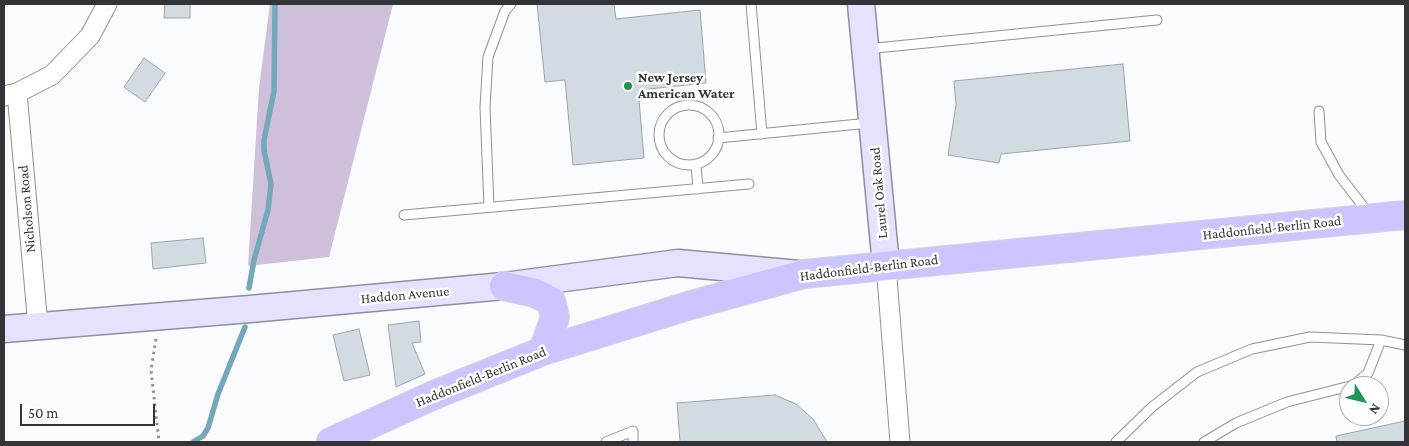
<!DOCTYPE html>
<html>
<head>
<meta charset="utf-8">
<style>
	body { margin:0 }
	#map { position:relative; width:1409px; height:446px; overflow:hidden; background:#f9fbff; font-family:"Crimson Pro",serif }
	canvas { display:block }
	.frame { position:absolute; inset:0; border:5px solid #323437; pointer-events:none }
	.north { position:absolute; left:1339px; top:376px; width:50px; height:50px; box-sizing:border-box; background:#fff; border:1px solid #adaeaf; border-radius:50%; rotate:126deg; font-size:14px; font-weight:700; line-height:20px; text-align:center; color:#323437 }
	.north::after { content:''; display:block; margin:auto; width:18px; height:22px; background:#1e9550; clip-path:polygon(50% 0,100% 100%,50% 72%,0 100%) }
	.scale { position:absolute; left:20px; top:404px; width:135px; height:22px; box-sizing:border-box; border:2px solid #323437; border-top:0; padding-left:6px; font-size:15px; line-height:18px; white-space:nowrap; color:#323437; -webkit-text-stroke:4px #fff; paint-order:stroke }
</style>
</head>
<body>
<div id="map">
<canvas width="1409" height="446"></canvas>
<div class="frame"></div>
<div class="north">N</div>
<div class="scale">50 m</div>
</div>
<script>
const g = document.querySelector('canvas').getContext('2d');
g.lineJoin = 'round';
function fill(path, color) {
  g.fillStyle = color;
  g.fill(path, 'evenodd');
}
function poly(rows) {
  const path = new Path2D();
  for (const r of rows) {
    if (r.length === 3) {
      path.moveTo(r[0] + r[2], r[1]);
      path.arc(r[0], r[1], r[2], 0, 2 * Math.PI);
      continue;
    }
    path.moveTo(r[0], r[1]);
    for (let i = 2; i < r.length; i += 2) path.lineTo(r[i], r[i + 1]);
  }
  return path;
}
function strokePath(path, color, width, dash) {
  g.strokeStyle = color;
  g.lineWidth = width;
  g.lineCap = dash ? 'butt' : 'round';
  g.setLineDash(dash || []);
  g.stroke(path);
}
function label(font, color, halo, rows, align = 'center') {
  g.font = font + ' "Crimson Pro",serif';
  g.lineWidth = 5;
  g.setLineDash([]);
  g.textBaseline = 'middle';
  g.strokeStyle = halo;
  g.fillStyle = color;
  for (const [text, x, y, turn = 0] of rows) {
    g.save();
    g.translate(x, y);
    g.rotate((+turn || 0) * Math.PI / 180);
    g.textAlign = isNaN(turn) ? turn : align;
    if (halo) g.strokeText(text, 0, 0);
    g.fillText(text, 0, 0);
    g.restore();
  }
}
fill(poly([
	[270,4,393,4,329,257,248,266,259,88]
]), '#cec0db');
strokePath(poly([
	[249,288,254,260,268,210,271,184,264,150,264,140,274,91,275,4],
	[193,442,203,436,208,428,218,394,245,327]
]), '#74a8b9', 5.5);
const building = poly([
	[165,4,190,4,190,18,164,18,165,4],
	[537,4,614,4,616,19,700,10,706,83,649,89,639,100,644,158,573,165,565,80,545,82,537,4],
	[144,58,165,73,145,102,124,87,144,58],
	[1123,64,1130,141,1001,154,999,163,948,155,956,105,954,81,1123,64],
	[203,238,206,263,153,269,151,243,203,238],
	[419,321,421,342,412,343,425,374,396,387,388,325,419,321],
	[359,329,370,375,344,381,333,335,359,329],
	[775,395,796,404,813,419,827,442,680,442,677,403,775,395],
	[1405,421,1405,442,1337,442,1336,436,1405,421]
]);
fill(building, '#d2dbe2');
strokePath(building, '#9ca5ac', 1);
const lane = poly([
	[751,4,762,134],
	[866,49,1157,20],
	[689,135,30],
	[1319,111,1321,142,1339,175,1369,214],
	[718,138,869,123],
	[696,164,698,189],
	[489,207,485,107,488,57,505,11,511,4],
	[404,215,749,184],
	[606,442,633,431,633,442],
	[1116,442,1152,407,1197,372,1252,349,1310,337,1381,340,1405,345],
	[1204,442,1236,423,1287,402,1354,385,1368,373,1381,340]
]);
const street = poly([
	[17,93,38,326],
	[4,96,17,93,52,75,90,36,107,4],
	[886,265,900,442]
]);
const secondary = poly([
	[861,4,886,265],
	[4,329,250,309,504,286,678,263,799,274]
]);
const primary = poly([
	[504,286,535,293,551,301,555,317,543,351],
	[331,442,434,395,543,351,691,305,804,274,1405,215]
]);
strokePath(lane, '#8d919a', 11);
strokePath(street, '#8d919a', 21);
strokePath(secondary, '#8d919a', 29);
strokePath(primary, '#d6d6d7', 30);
strokePath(poly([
	[156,339,151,370,159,442]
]), '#909296', 3, [2.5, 4]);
strokePath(lane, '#fff', 9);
strokePath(street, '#fff', 19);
strokePath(secondary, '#e4e2fe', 26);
strokePath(primary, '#cac5fe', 28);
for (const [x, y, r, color] of [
	[628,86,5,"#1e9550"]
]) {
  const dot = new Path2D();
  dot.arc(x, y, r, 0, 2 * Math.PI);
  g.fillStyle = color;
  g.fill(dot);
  strokePath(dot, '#fff', 2);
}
label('bold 14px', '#323437', '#fff', [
	["New Jersey",638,78],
	["American Water",638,94]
], 'left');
label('14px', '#323437', '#fff', [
	["Laurel Oak Road",879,193,-95],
	["Nicholson Road",27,209,-95],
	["Haddonfield-Berlin Road",1272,228,-6],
	["Haddonfield-Berlin Road",869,268,-7],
	["Haddon Avenue",405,295,-5],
	["Haddonfield-Berlin Road",481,377,-22]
]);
</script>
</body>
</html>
